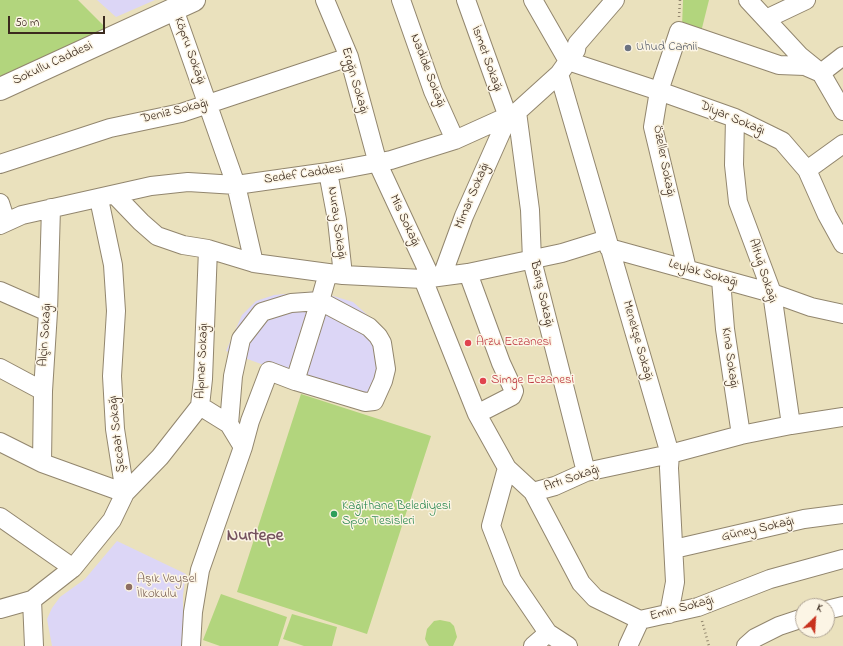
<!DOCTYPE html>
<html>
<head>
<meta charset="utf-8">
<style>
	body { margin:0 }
	#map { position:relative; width:843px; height:646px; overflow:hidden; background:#eae1bd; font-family:"Indie Flower",sans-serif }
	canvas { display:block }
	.north { position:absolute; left:795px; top:598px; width:40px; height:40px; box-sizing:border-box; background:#fcf5e5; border:1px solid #afa495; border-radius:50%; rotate:25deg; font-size:11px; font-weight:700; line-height:16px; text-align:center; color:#3b2a1e }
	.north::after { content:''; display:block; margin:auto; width:14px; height:18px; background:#c8321e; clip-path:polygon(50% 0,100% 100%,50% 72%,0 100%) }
	.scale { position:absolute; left:8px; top:16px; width:97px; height:18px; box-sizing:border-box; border:2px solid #3b2a1e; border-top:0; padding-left:5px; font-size:12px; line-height:14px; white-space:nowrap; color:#3b2a1e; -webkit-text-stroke:3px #fcf5e5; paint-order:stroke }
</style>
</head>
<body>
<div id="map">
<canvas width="843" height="646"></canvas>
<div class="north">K</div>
<div class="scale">50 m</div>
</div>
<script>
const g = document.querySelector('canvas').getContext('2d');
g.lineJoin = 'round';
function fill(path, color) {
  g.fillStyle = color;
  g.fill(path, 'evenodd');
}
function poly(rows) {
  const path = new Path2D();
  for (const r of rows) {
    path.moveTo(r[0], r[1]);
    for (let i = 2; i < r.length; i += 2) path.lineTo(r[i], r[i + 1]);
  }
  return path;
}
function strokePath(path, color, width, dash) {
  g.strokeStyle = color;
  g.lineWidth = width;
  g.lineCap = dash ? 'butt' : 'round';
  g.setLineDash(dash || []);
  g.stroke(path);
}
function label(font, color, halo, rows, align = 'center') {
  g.font = font + ' "Indie Flower",sans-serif';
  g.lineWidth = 3;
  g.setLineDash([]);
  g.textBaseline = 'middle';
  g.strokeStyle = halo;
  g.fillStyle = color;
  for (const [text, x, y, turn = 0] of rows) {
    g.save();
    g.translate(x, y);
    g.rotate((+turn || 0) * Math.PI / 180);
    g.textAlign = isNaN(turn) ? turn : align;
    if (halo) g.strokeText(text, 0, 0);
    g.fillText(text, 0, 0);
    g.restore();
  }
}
fill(poly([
	[97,0,155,0,116,17],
	[317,291,353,302,373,320,388,346,371,405,226,351,242,315,256,301,274,295],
	[117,541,186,574,183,595,183,646,52,646,47,619,52,608,60,597,85,579]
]), '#dcd6f6');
fill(poly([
	[0,0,78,0,106,28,0,80],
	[683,0,709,0,701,32,682,27],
	[301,394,431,436,367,634,237,592],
	[221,594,287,617,278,646,220,646,203,640],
	[292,614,337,627,332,646,304,646,283,639],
	[440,620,450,622,454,626,457,637,453,646,429,646,427,643,425,639,427,629,434,621]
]), '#b2d57d');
const minor = poly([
	[325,0,349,57,378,164,431,278],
	[401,0,433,91,455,140],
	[533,0,568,61,659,91,735,118,782,141,807,170,827,215,843,244],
	[748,0,800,56,821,73,843,111],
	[174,9,236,185,254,263],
	[766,19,806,0],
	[559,74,670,454,669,468,675,582,669,614],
	[517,112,530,210,532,260,586,472],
	[735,118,734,165,738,202,772,293,791,425],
	[0,164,110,128,181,113,349,57],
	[807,170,843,144],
	[328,172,337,220,343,275],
	[115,195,141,222,157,236,183,245,208,249,254,263,343,275,423,279,468,273,562,253,607,239],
	[0,203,6,222],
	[0,225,22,215,151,186,188,182,236,185,328,172,391,160,455,140,517,112,559,74,576,50,577,44,615,0],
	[609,248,772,293,811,307,843,314],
	[687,269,653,127,659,91,679,31,779,65,805,66,821,73,843,56],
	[468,273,501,363,514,391,512,396,477,414],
	[442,276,464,216,508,117,466,0],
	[423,279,477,414,507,468,533,492,555,486,586,472,670,454,741,435,791,425,843,417],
	[721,280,725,329,741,435],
	[0,291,48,312],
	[0,368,43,391],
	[229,424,233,376,241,339,262,312,291,303,320,301,328,273],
	[0,442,42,463,125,493],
	[243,447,250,421,269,371,295,381,320,301,369,327,378,336,382,343,386,369,383,381,374,401,365,402,295,381],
	[42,463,43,391,48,312,51,208],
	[507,468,491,526,512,580,548,633,568,646],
	[533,492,581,583,595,598,640,620,698,607,770,579,843,559],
	[125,493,160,457,200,406,203,379,208,249],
	[0,517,73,568],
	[674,549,804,519,843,514],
	[32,600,34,646],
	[0,609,32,600,73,568,112,520,125,493,115,429,112,376,116,311,113,265,99,199],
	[827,610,843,606],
	[191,646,193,612,200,570,243,447,229,424,200,406],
	[533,646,548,633],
	[628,646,640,620],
	[746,646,755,638,779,626,803,618]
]);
const major = poly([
	[0,89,194,0]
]);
strokePath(minor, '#92866e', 20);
strokePath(major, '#92866e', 24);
strokePath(poly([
	[679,17,680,0],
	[702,621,709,646]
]), '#92866e', 2.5, [1, 3]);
strokePath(minor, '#fff', 18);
strokePath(major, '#fff', 22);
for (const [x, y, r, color] of [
	[628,48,4,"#6b7280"],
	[468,343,4,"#e0444e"],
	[483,381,4,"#e0444e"],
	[334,514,4,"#2e9e5b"],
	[129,587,4,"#8d6e63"]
]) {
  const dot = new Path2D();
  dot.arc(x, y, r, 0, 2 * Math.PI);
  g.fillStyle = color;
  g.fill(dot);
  strokePath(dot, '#fcf5e5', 1.5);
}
label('13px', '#5b616d', '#fcf5e5', [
	["Uhud Camii",636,48]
], 'left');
label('13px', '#3b2a1e', '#fcf5e5', [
	["Köpru Sokağı",189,51,70],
	["İsmet Sokağı",486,59,70],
	["Sokullu Caddesi",53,64,-25],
	["Nadide Sokağı",427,71,69],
	["Ergğn Sokağı",354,81,74],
	["Deniz Sokağı",175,112,-14],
	["Diyar Sokağı",732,119,23],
	["Özeller Sokağı",663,161,79],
	["Sedef Caddesi",304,175,-8],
	["Mimar Sokağı",473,196,-67],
	["Mis Sokağı",404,221,65],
	["Nuray Sokağı",336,223,82],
	["Altuğ Sokağı",762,271,72],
	["Leylak Sokağı",703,274,16],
	["Barış Sokağı",541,294,77],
	["Alçin Sokağı",46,335,-86],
	["Menekşe Sokağı",637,341,74],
	["Kına Sokağı",729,358,82],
	["Alpınar Sokağı",203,361,-87],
	["Şecaat Sokağı",118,434,-96],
	["Artı Sokağı",572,479,-19],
	["Güney Sokağı",758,530,-13],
	["Emin Sokağı",682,609,-15]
]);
label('13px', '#be3a42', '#fcf5e5', [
	["Arzu Eczanesi",476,343],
	["Simge Eczanesi",491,381]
], 'left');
label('13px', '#27864d', '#fcf5e5', [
	["Kağıthane Belediyesi",342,507],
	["Spor Tesisleri",342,522]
], 'left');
label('13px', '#785e54', '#fcf5e5', [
	["Aşık Veysel",137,580],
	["İlkokulu",137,595]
], 'left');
label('bold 17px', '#75535f', '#fcf5e5', [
	["Nurtepe",255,537]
]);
</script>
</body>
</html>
